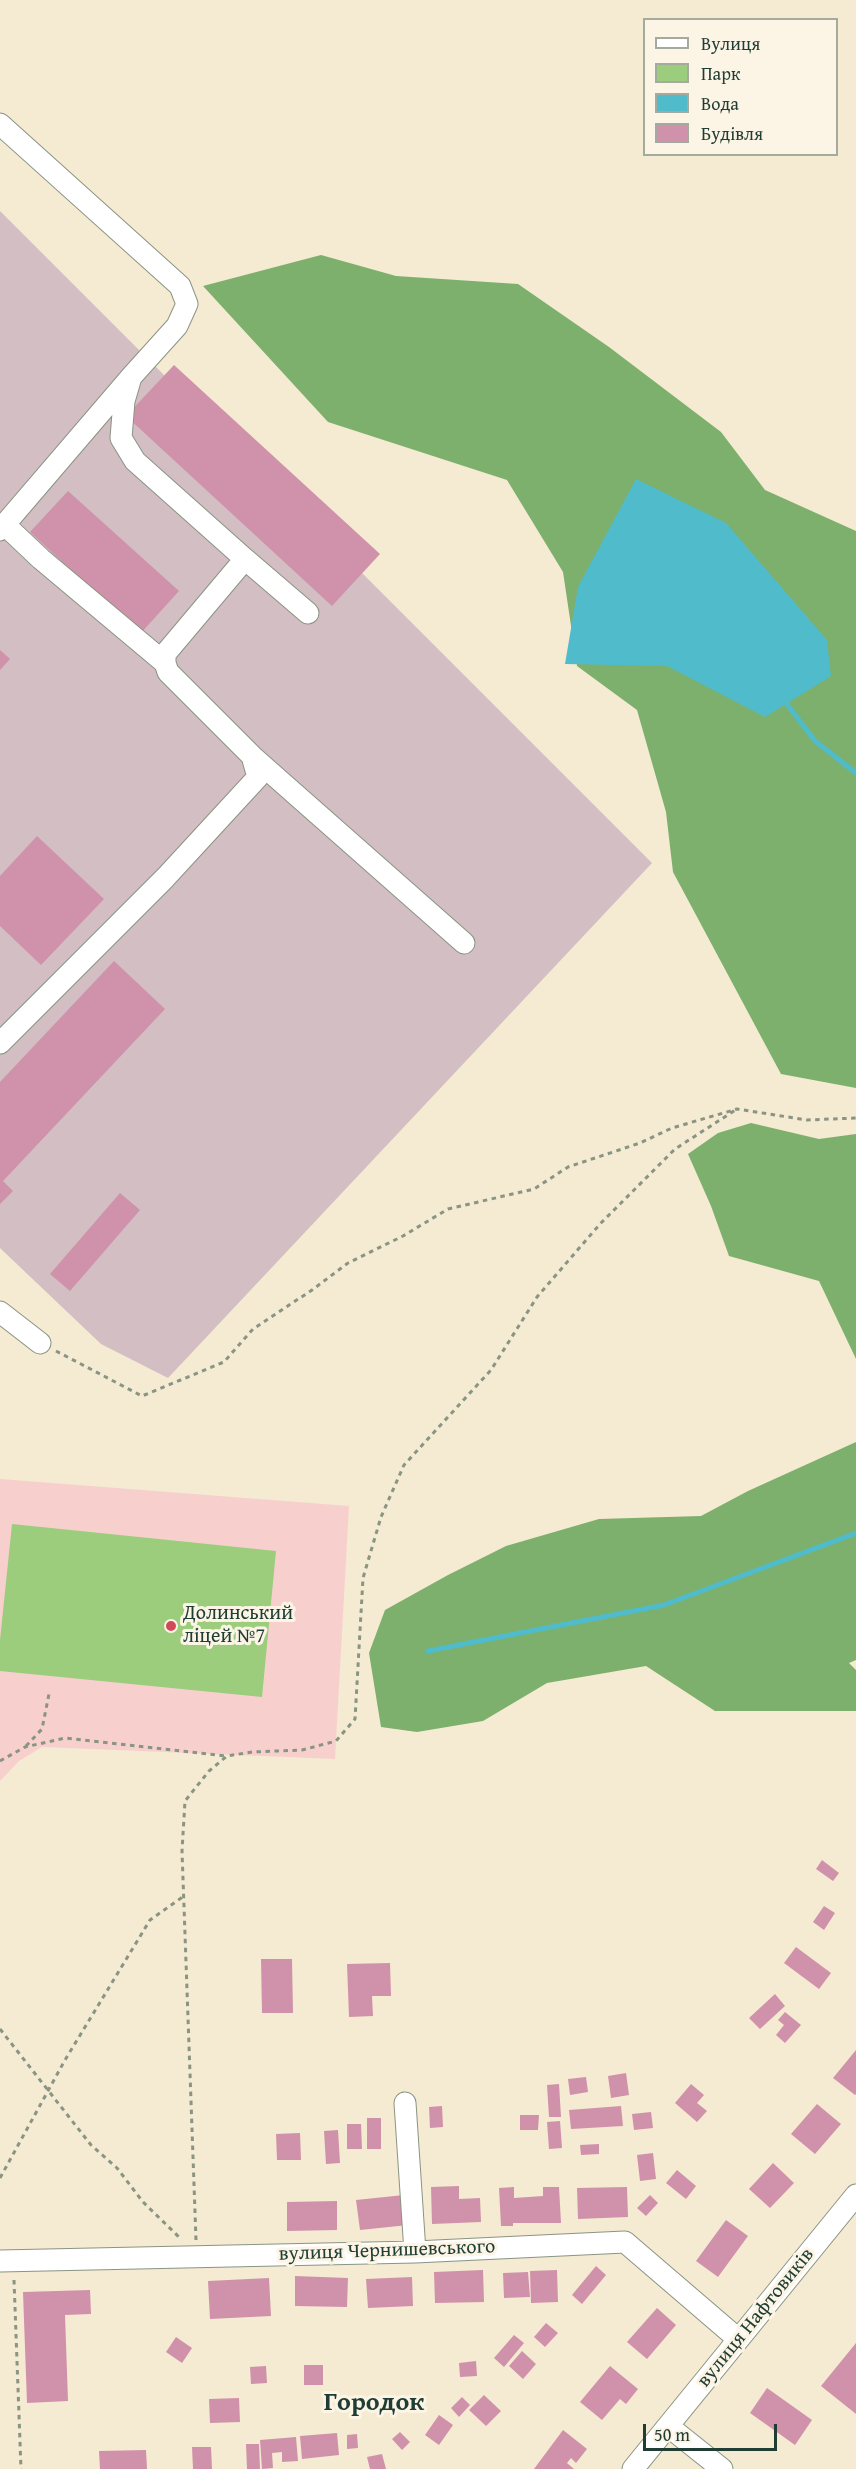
<!DOCTYPE html>
<html>
<head>
<meta charset="utf-8">
<style>
	body { margin:0 }
	#map { position:relative; width:856px; height:2469px; overflow:hidden; background:#f5ead2; font-family:"Gentium Book Plus",serif }
	canvas { display:block }
	.legend { position:absolute; left:643px; top:18px; width:195px; height:138px; box-sizing:border-box; background:#fcf5e5; border:2px solid #a4ab9e; margin:0; padding:8px 10px; list-style:none; font-size:18px; color:#1f3d34 }
	.legend li { display:flex; align-items:center; gap:12px; height:30px }
	.legend b { width:30px; border:2px solid #a4ab9e }
	.scale { position:absolute; left:643px; top:2424px; width:134px; height:27px; box-sizing:border-box; border:3px solid #1f3d34; border-top:0; padding-left:8px; font-size:18px; line-height:21px; white-space:nowrap; color:#1f3d34; -webkit-text-stroke:4px #fcf5e5; paint-order:stroke }
</style>
</head>
<body>
<div id="map">
<canvas width="856" height="2469"></canvas>
<ul class="legend">
<li><b style="height:8px;background:#fff"></b>Вулиця</li>
<li><b style="height:16px;background:#9bcd7d"></b>Парк</li>
<li><b style="height:16px;background:#50bccb"></b>Вода</li>
<li><b style="height:16px;background:#d092aa"></b>Будівля</li>
</ul>
<div class="scale">50 m</div>
</div>
<script>
const g = document.querySelector('canvas').getContext('2d');
g.lineJoin = 'round';
function fill(path, color) {
  g.fillStyle = color;
  g.fill(path, 'evenodd');
}
function poly(rows) {
  const path = new Path2D();
  for (const r of rows) {
    path.moveTo(r[0], r[1]);
    for (let i = 2; i < r.length; i += 2) path.lineTo(r[i], r[i + 1]);
  }
  return path;
}
function strokePath(path, color, width, dash) {
  g.strokeStyle = color;
  g.lineWidth = width;
  g.lineCap = dash ? 'butt' : 'round';
  g.setLineDash(dash || []);
  g.stroke(path);
}
function label(font, color, halo, rows, align = 'center') {
  g.font = font + ' "Gentium Book Plus",serif';
  g.lineWidth = 6;
  g.setLineDash([]);
  g.textBaseline = 'middle';
  g.strokeStyle = halo;
  g.fillStyle = color;
  for (const [text, x, y, turn = 0] of rows) {
    g.save();
    g.translate(x, y);
    g.rotate((+turn || 0) * Math.PI / 180);
    g.textAlign = isNaN(turn) ? turn : align;
    if (halo) g.strokeText(text, 0, 0);
    g.fillText(text, 0, 0);
    g.restore();
  }
}
fill(poly([
	[0,1479,349,1506,335,1759,42,1747,19,1761,0,1781]
]), '#f7d0cd');
fill(poly([
	[0,211,652,863,168,1378,101,1344,0,1248]
]), '#d2bec3');
fill(poly([
	[12,1524,276,1551,262,1697,0,1671,0,1640]
]), '#9bcd7d');
fill(poly([
	[321,255,396,276,518,284,609,347,721,432,765,490,856,531,856,1088,781,1074,673,872,666,812,637,710,577,666,563,572,507,480,328,422,203,286],
	[751,1123,819,1139,856,1134,856,1359,819,1281,729,1256,711,1206,688,1154,718,1133],
	[856,1442,856,1660,849,1663,856,1670,856,1711,715,1711,646,1666,547,1683,483,1721,417,1732,381,1727,369,1653,385,1610,448,1575,506,1546,599,1519,701,1516,748,1491]
]), '#7cb06c');
fill(poly([
	[636,479,726,523,827,640,831,676,765,717,667,666,565,664,578,587]
]), '#50bccb');
strokePath(poly([
	[786,703,815,741,856,773],
	[428,1651,664,1605,856,1533]
]), '#50bccb', 5);
fill(poly([
	[174,365,380,554,332,606,126,416],
	[68,491,179,591,140,634,30,532],
	[0,650,10,659,0,670],
	[37,836,104,899,41,965,0,926,0,876],
	[114,961,165,1009,3,1181,13,1191,0,1204,0,1082],
	[120,1193,140,1210,70,1291,50,1274],
	[822,1860,839,1873,833,1881,816,1869],
	[824,1906,835,1913,824,1930,813,1922],
	[796,1947,831,1973,819,1989,784,1963],
	[261,1959,292,1959,293,2013,262,2013],
	[390,1963,391,1996,372,1996,373,2016,349,2017,347,1964],
	[775,1994,785,2006,760,2029,749,2018],
	[785,2012,801,2025,785,2043,776,2035,784,2025,778,2020],
	[856,2050,856,2094,855,2095,833,2078],
	[626,2073,629,2095,611,2098,608,2076],
	[586,2077,588,2092,570,2095,568,2079],
	[559,2084,561,2117,549,2117,547,2085],
	[691,2084,704,2095,697,2103,707,2111,697,2122,675,2103],
	[817,2104,841,2124,815,2154,791,2134],
	[442,2106,443,2127,430,2128,429,2107],
	[621,2106,623,2126,571,2129,569,2110],
	[651,2112,653,2128,634,2130,632,2114],
	[520,2115,539,2115,538,2130,520,2130],
	[367,2118,381,2118,381,2149,367,2149],
	[560,2121,562,2148,549,2149,547,2122],
	[347,2124,361,2124,362,2149,347,2149],
	[338,2130,340,2163,326,2164,324,2131],
	[300,2133,301,2160,277,2160,276,2134],
	[599,2144,599,2154,581,2155,580,2145],
	[653,2153,656,2179,640,2181,637,2155],
	[773,2163,794,2183,770,2208,749,2189],
	[677,2170,696,2186,686,2199,666,2183],
	[459,2186,459,2199,480,2198,481,2222,432,2224,431,2187],
	[514,2187,514,2198,543,2196,543,2187,559,2187,561,2223,513,2223,513,2226,501,2226,499,2188],
	[627,2187,628,2217,578,2219,577,2188],
	[404,2195,408,2225,360,2230,356,2200],
	[650,2195,658,2203,646,2216,637,2208],
	[337,2201,337,2230,287,2231,287,2202],
	[726,2220,748,2236,718,2277,696,2261],
	[596,2266,606,2275,582,2304,572,2295],
	[483,2270,484,2302,435,2303,434,2272],
	[557,2270,558,2302,531,2303,530,2271],
	[528,2272,530,2297,504,2298,503,2273],
	[295,2276,348,2278,347,2307,295,2306],
	[412,2277,413,2306,368,2308,366,2279],
	[269,2278,271,2316,210,2319,208,2281],
	[90,2290,91,2314,65,2315,68,2401,27,2403,23,2292],
	[657,2308,676,2325,647,2359,627,2342],
	[546,2323,558,2333,545,2347,534,2337],
	[514,2335,524,2343,504,2367,494,2358],
	[176,2337,192,2348,182,2363,166,2352],
	[856,2343,856,2414,821,2386],
	[522,2351,536,2364,523,2379,509,2366],
	[476,2361,477,2376,460,2377,459,2363],
	[304,2365,323,2365,323,2385,304,2385],
	[266,2366,267,2383,251,2384,250,2367],
	[610,2366,638,2389,626,2404,620,2399,602,2420,580,2402],
	[767,2388,812,2420,795,2445,750,2413],
	[484,2395,501,2411,486,2426,469,2410],
	[462,2397,470,2405,459,2417,451,2408],
	[239,2398,240,2422,210,2423,209,2399],
	[439,2415,453,2425,439,2445,425,2435],
	[563,2430,587,2449,576,2463,571,2458,567,2463,574,2469,534,2469],
	[400,2432,410,2442,402,2450,392,2439],
	[337,2433,339,2455,302,2459,300,2436],
	[357,2434,358,2448,347,2449,347,2435],
	[296,2437,298,2461,282,2462,282,2452,272,2453,273,2468,262,2469,260,2440],
	[246,2444,259,2444,260,2469,247,2469],
	[192,2447,211,2447,212,2469,193,2469],
	[146,2450,147,2469,100,2469,99,2451],
	[382,2454,386,2469,370,2469,367,2457]
]), '#d092aa');
const minor = poly([
	[0,124,180,286,187,304,177,326,131,377,0,530],
	[5,525,41,559,165,663],
	[245,559,308,613],
	[252,756,464,943],
	[0,1043,165,878,258,777,252,756,168,672,165,663,165,654,245,559,135,461,121,438,124,401,131,377],
	[0,1312,40,1343],
	[405,2103,415,2252],
	[0,2261,415,2252,625,2242,738,2339],
	[668,2426,722,2469],
	[633,2469,856,2195]
]);
strokePath(minor, '#8a9483', 23);
strokePath(poly([
	[56,1351,142,1396,224,1362,253,1329,312,1290,348,1263,403,1236,448,1209,534,1189,568,1167,640,1143,672,1128,737,1109,807,1120,856,1118],
	[26,1746,42,1729,49,1694],
	[0,1761,25,1747,65,1738,227,1756],
	[0,2029,91,2145,117,2168,143,2202,181,2239],
	[0,2178,65,2060,150,1920,184,1896],
	[196,2240,182,1851,185,1801,209,1771,227,1756,252,1752,302,1750,336,1741,355,1719,363,1578,381,1517,404,1465,491,1370,537,1297,600,1224,675,1149,737,1109],
	[14,2280,21,2469]
]), '#8a9483', 3, [4.5, 4.5]);
strokePath(minor, '#fff', 21);
for (const [x, y, r, color] of [
	[171,1626,6,"#d1495b"]
]) {
  const dot = new Path2D();
  dot.arc(x, y, r, 0, 2 * Math.PI);
  g.fillStyle = color;
  g.fill(dot);
  strokePath(dot, '#fcf5e5', 2);
}
label('20px', '#1f3d34', '#fcf5e5', [
	["Долинський",183,1614],
	["ліцей №7",183,1637]
], 'left');
label('20px', '#1f3d34', '#fcf5e5', [
	["вулиця Чернишевського",387,2251,-2],
	["вулиця Нафтовиків",756,2318,-51]
]);
label('bold 26px', '#1f3d34', '#fcf5e5', [
	["Городок",374,2403]
]);
</script>
</body>
</html>
